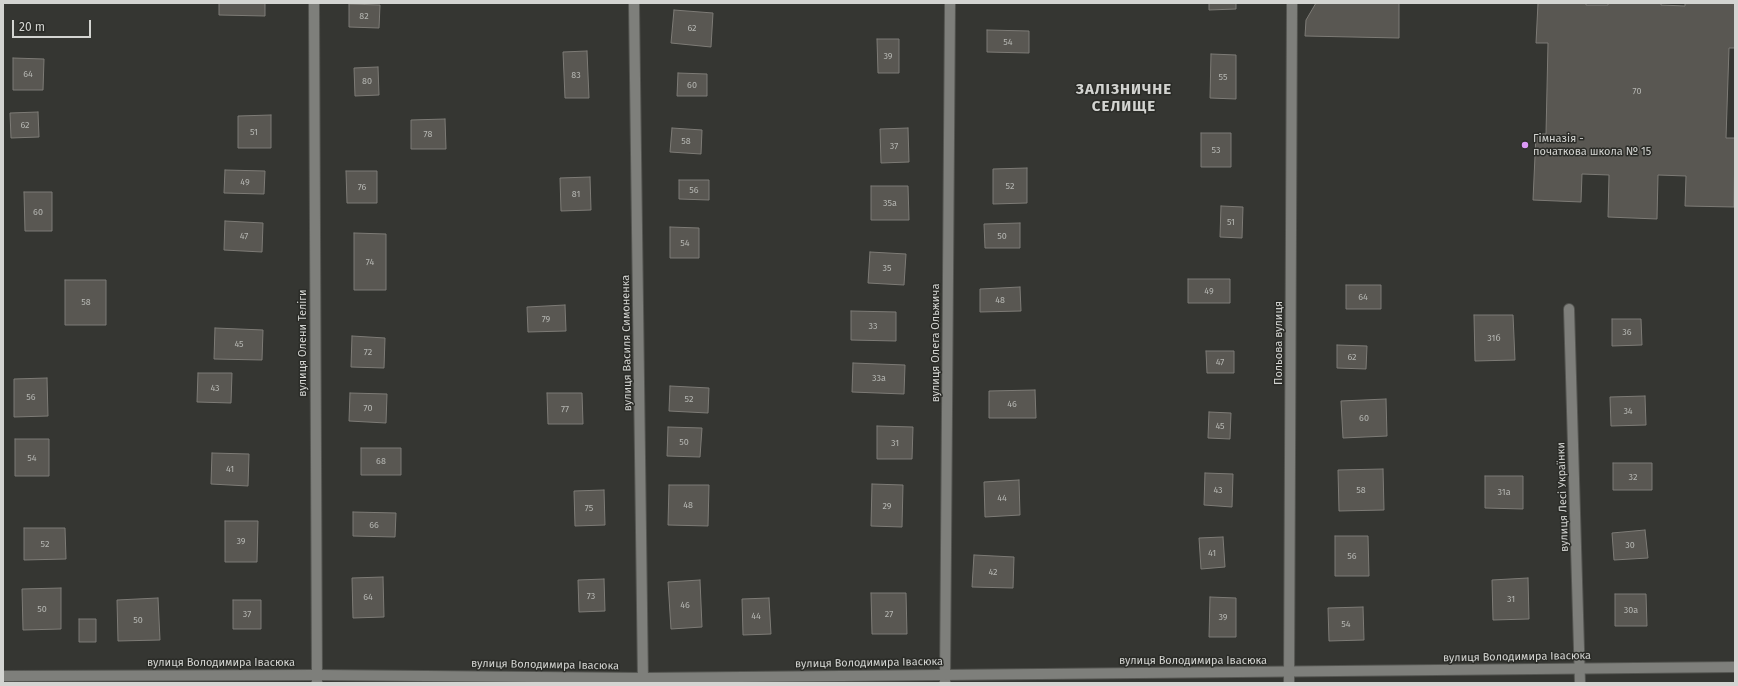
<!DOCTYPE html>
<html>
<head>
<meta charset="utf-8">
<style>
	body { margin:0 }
	#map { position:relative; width:1738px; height:686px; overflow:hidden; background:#353632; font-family:"Fira Sans",sans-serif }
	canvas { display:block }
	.frame { position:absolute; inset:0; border:4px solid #d3d4d1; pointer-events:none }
	.scale { position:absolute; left:12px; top:20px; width:79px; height:18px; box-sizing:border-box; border:2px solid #d3d4d1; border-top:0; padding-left:5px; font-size:12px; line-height:14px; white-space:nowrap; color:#d3d4d1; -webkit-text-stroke:3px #2b2c28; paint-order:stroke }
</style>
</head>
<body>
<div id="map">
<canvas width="1738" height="686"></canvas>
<div class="frame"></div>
<div class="scale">20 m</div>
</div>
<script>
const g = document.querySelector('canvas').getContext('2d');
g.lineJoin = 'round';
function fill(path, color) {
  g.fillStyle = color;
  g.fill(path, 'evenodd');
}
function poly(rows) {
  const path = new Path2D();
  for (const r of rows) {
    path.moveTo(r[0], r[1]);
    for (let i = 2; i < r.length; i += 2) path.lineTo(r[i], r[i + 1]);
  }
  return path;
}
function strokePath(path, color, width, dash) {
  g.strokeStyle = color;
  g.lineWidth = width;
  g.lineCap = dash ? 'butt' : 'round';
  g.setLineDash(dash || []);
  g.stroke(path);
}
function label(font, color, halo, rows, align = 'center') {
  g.font = font + ' "Fira Sans",sans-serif';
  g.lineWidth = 3;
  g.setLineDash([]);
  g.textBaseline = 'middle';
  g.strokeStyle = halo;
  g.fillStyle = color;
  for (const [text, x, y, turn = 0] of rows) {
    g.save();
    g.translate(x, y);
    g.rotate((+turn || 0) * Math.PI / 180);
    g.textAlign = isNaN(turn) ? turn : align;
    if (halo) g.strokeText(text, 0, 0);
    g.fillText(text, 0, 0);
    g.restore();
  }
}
const building = poly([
	[219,3,265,3,265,16,219,15,219,3],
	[1209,3,1236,3,1236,9,1209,10,1209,3],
	[1316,3,1399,3,1399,38,1305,36,1306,20,1316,3],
	[1538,3,1586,3,1586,5,1608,5,1608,3,1661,3,1661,5,1685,6,1685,3,1735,3,1735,48,1729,48,1726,138,1735,138,1734,207,1685,206,1686,176,1658,175,1657,219,1608,217,1609,175,1582,174,1581,202,1533,200,1536,134,1546,134,1548,43,1536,43,1538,3],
	[349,4,380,5,379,28,349,27,349,4],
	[674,10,713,13,711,47,671,43,674,10],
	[987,30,1029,31,1029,53,987,52,987,30],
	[877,39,899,39,899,73,878,73,877,39],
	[587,51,589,98,565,98,563,52,587,51],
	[1211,54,1236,55,1236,99,1210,98,1211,54],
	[13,58,44,59,43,90,13,90,13,58],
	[378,67,379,95,355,96,354,68,378,67],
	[678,73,707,74,707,96,677,96,678,73],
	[38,112,39,137,11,138,10,113,38,112],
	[271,115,271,148,238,148,238,116,271,115],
	[445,119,446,149,411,149,411,120,445,119],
	[672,128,702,130,701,154,670,152,672,128],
	[908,128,909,162,881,163,880,129,908,128],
	[1201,133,1231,133,1231,167,1201,167,1201,133],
	[1027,168,1027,203,993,204,993,169,1027,168],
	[225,170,265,171,264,194,224,193,225,170],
	[346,171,377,171,377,203,347,203,346,171],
	[590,177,591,210,561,211,560,178,590,177],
	[679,180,709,180,709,200,679,199,679,180],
	[871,186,908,186,909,220,871,220,871,186],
	[24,192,52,192,52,231,25,231,24,192],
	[1221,206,1243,207,1242,238,1220,237,1221,206],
	[225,221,263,223,262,252,224,250,225,221],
	[1020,223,1020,248,985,248,984,224,1020,223],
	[670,227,699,228,699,258,670,258,670,227],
	[354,233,386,234,386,290,354,290,354,233],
	[870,252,906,254,904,285,868,283,870,252],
	[1188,279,1230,279,1230,303,1188,303,1188,279],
	[65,280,106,280,106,325,65,325,65,280],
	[1346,285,1381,285,1381,309,1346,309,1346,285],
	[1020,287,1021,311,980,312,980,289,1020,287],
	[565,305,566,331,528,332,527,307,565,305],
	[851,311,896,312,896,341,851,340,851,311],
	[1474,315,1513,315,1515,360,1475,361,1474,315],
	[1612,319,1641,319,1642,345,1612,346,1612,319],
	[215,328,263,330,262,360,214,359,215,328],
	[352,336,385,338,384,368,351,367,352,336],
	[1337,345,1367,346,1366,369,1337,368,1337,345],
	[1206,351,1234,351,1234,373,1207,373,1206,351],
	[853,363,905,365,904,394,852,392,853,363],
	[198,373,232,373,231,403,197,402,198,373],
	[47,378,48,416,14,417,14,379,47,378],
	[670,386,709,388,708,413,669,411,670,386],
	[1035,390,1036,418,989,418,989,391,1035,390],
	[350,393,387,394,386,423,349,421,350,393],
	[547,393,582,393,583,424,548,424,547,393],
	[1645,396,1646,425,1611,426,1610,397,1645,396],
	[1386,399,1387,436,1343,438,1341,401,1386,399],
	[1209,412,1231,413,1230,439,1208,438,1209,412],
	[877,426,913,427,912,459,877,459,877,426],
	[668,427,702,428,700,457,667,456,668,427],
	[15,439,49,439,49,476,15,476,15,439],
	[361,448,401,448,401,475,361,475,361,448],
	[212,453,249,454,248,486,211,484,212,453],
	[1613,463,1652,463,1652,490,1613,490,1613,463],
	[1383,469,1384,510,1339,511,1338,470,1383,469],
	[1205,473,1233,474,1232,507,1204,505,1205,473],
	[1485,476,1523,476,1523,509,1485,508,1485,476],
	[1019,480,1020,515,985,517,984,482,1019,480],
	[872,484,903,485,902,527,871,526,872,484],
	[669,485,709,485,708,526,668,525,669,485],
	[604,490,605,525,575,526,574,491,604,490],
	[353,512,396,513,395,537,353,536,353,512],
	[225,521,258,521,257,562,225,562,225,521],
	[24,528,65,528,66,559,24,560,24,528],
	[1645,530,1648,558,1614,560,1612,533,1645,530],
	[1335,536,1368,536,1369,576,1335,576,1335,536],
	[1223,537,1225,567,1201,569,1199,538,1223,537],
	[974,555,1014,557,1013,588,972,587,974,555],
	[383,577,384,617,353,618,352,578,383,577],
	[1528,578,1529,619,1493,620,1492,580,1528,578],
	[604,579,605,611,579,612,578,580,604,579],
	[700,580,702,627,671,629,668,582,700,580],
	[61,588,61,629,23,630,22,589,61,588],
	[871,593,906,593,907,634,872,634,871,593],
	[1615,594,1646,594,1647,626,1615,626,1615,594],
	[1210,597,1236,598,1236,637,1209,637,1210,597],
	[158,598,160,640,118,641,117,600,158,598],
	[769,598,771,634,743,635,742,599,769,598],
	[233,600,261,600,261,629,233,629,233,600],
	[1363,607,1364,640,1329,641,1328,608,1363,607],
	[79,619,96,619,96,642,79,642,79,619]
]);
fill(building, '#595752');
strokePath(building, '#7d7b76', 1);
const street = poly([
	[314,3,317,683],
	[1569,309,1580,683],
	[945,683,950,3],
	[1289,683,1292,3]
]);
const secondary = poly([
	[634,3,643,683],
	[3,676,317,675,643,678,1735,667]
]);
strokePath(street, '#545551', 12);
strokePath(secondary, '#545551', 12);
strokePath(street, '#7e7f7b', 10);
strokePath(secondary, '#7e7f7b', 10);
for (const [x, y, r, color] of [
	[1525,145,4,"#db99f5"]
]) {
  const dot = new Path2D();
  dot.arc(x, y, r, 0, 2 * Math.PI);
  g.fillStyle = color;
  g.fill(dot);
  strokePath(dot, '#2b2c28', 1.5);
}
label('9px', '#b4b5b1', null, [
	["82",364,16],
	["62",692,28],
	["54",1008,42],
	["39",888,56],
	["64",28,74],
	["83",576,75],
	["55",1223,77],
	["80",367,81],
	["60",692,85],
	["70",1637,91],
	["62",25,125],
	["51",254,132],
	["78",428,134],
	["58",686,141],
	["37",894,146],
	["53",1216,150],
	["49",245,182],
	["52",1010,186],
	["76",362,187],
	["56",694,190],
	["81",576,194],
	["35а",890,203],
	["60",38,212],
	["51",1231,222],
	["47",244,236],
	["50",1002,236],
	["54",685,243],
	["74",370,262],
	["35",887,268],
	["49",1209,291],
	["64",1363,297],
	["48",1000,300],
	["58",86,302],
	["79",546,319],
	["33",873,326],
	["36",1627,332],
	["31б",1494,338],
	["45",239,344],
	["72",368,352],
	["62",1352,357],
	["47",1220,362],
	["33а",879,378],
	["43",215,388],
	["56",31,397],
	["52",689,399],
	["46",1012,404],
	["70",368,408],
	["77",565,409],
	["34",1628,411],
	["60",1364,418],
	["45",1220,426],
	["50",684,442],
	["31",895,443],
	["54",32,458],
	["68",381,461],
	["41",230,469],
	["32",1633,477],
	["43",1218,490],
	["58",1361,490],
	["31а",1504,492],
	["44",1002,498],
	["48",688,505],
	["29",887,506],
	["75",589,508],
	["66",374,525],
	["39",241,541],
	["52",45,544],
	["30",1630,545],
	["41",1212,553],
	["56",1352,556],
	["42",993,572],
	["73",591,596],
	["64",368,597],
	["31",1511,599],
	["46",685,605],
	["50",42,609],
	["30а",1631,610],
	["37",247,614],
	["27",889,614],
	["44",756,616],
	["39",1223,617],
	["50",138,620],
	["54",1346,624]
]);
label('11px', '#d3d4d1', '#2b2c28', [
	["Гімназія -",1533,139],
	["початкова школа № 15",1533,152]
], 'left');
label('11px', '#d3d4d1', '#2b2c28', [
	["вулиця Олени Теліги",303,343,-90],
	["вулиця Василя Симоненка",627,343,-91],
	["вулиця Олега Ольжича",936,343,-90],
	["Польова вулиця",1279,343,-90],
	["вулиця Лесі Українки",1563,497,-92],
	["вулиця Володимира Івасюка",1517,657,-1],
	["вулиця Володимира Івасюка",1193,661],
	["вулиця Володимира Івасюка",221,663],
	["вулиця Володимира Івасюка",869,663,-1],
	["вулиця Володимира Івасюка",545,665,1]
]);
g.letterSpacing = '1px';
label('bold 15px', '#d3d4d1', '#2b2c28', [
	["ЗАЛІЗНИЧНЕ",1124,90],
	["СЕЛИЩЕ",1124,107]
]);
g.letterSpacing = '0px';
</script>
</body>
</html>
